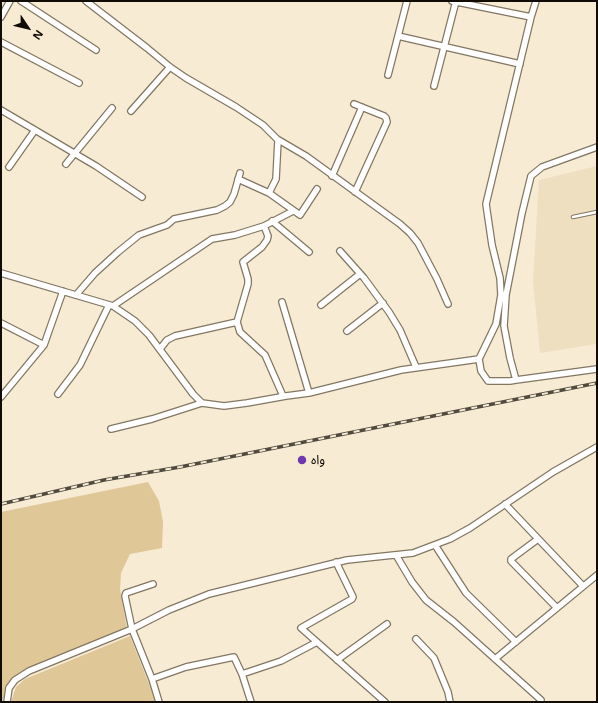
<!DOCTYPE html>
<html>
<head>
<meta charset="utf-8">
<style>
	body { margin:0 }
	#map { position:relative; width:598px; height:703px; overflow:hidden; background:#f7ebd4; font-family:"Noto Sans",sans-serif }
	canvas { display:block }
	.frame { position:absolute; inset:0; border:2px solid #100c05; pointer-events:none }
	.north { position:absolute; left:8px; top:8px; width:40px; height:40px; -webkit-text-stroke:3px #f7ebd4; paint-order:stroke; rotate:125deg; font-size:11px; font-weight:700; line-height:16px; text-align:center; color:#100c05 }
	.north::after { content:''; display:block; margin:auto; width:14px; height:18px; background:#100c05; clip-path:polygon(50% 0,100% 100%,50% 72%,0 100%) }
</style>
</head>
<body>
<div id="map">
<canvas width="598" height="703"></canvas>
<div class="frame"></div>
<div class="north">N</div>
</div>
<script>
const g = document.querySelector('canvas').getContext('2d');
g.lineJoin = 'round';
function fill(path, color) {
  g.fillStyle = color;
  g.fill(path, 'evenodd');
}
function poly(rows) {
  const path = new Path2D();
  for (const r of rows) {
    path.moveTo(r[0], r[1]);
    for (let i = 2; i < r.length; i += 2) path.lineTo(r[i], r[i + 1]);
  }
  return path;
}
function strokePath(path, color, width, dash) {
  g.strokeStyle = color;
  g.lineWidth = width;
  g.lineCap = dash ? 'butt' : 'round';
  g.setLineDash(dash || []);
  g.stroke(path);
}
function label(font, color, halo, rows, align = 'center') {
  g.font = font + ' "Noto Sans","Noto Sans Arabic",sans-serif';
  g.lineWidth = 3;
  g.setLineDash([]);
  g.textBaseline = 'middle';
  g.strokeStyle = halo;
  g.fillStyle = color;
  for (const [text, x, y, turn = 0] of rows) {
    g.save();
    g.translate(x, y);
    g.rotate((+turn || 0) * Math.PI / 180);
    g.textAlign = isNaN(turn) ? turn : align;
    if (halo) g.strokeText(text, 0, 0);
    g.fillText(text, 0, 0);
    g.restore();
  }
}
fill(poly([
	[597,166,597,347,596,344,540,353,533,281,539,180]
]), '#eedfc1');
fill(poly([
	[148,482,159,501,163,522,162,548,130,554,121,573,120,589,127,629,44,661,25,670,11,681,2,702,1,702,1,512],
	[130,636,151,689,155,702,11,702,16,687,25,679]
]), '#dfc797');
const lane = poly([
	[573,217,597,212]
]);
const street = poly([
	[21,1,96,50],
	[86,1,147,48,170,67,186,78,236,107,263,125,277,139,306,156,400,224,410,233,418,243,437,279,448,304],
	[452,1,531,17],
	[1,17,10,1],
	[398,36,520,64],
	[1,42,79,83],
	[388,75,407,1],
	[434,86,456,1],
	[354,104,384,116,386,118,387,122,355,192],
	[1,110,96,166,142,197],
	[131,111,170,67],
	[597,147,542,167,531,176,522,213,506,295,504,326,510,358,516,380,597,369],
	[66,164,112,108],
	[9,167,35,130],
	[332,176,362,107],
	[238,179,269,193,300,215,317,189],
	[269,193,276,179,278,140],
	[272,221,309,252],
	[264,226,268,236,267,240,262,247,243,262,248,279,248,284,237,322,240,332,265,355,283,396],
	[340,251,364,278,389,312,400,330,416,367],
	[1,273,113,306,135,321,149,335,193,394,202,403,224,406,247,403,286,396,309,393,401,370,479,359],
	[76,295,95,273,118,252,139,235,167,225,174,219,217,210,225,206,230,202,234,194,240,173],
	[282,302,309,393],
	[321,305,360,274],
	[113,306,212,239,235,235,264,226,293,211],
	[1,323,44,345],
	[347,331,383,303],
	[160,349,167,340,175,336,237,322],
	[516,380,510,381,488,381,481,371,479,359,496,324,501,295,500,278,492,245,486,204,531,17,536,1],
	[58,394,80,365,109,305],
	[1,397,44,345,63,291],
	[111,429,152,419,202,403],
	[505,504,583,586],
	[538,539,511,559,511,561,557,608],
	[435,545,466,593,516,642],
	[396,555,412,582,426,600,454,622,541,700,541,702],
	[153,584,126,593,125,596,132,629,152,679,159,702],
	[416,639,434,658,448,692,450,702],
	[317,642,385,702],
	[495,659,597,575],
	[337,660,387,624],
	[242,674,281,661,317,642,301,628,352,599,353,597,336,562],
	[152,679,186,667,234,657,242,674,251,702],
	[7,702,9,688,15,680,29,671,132,629,169,610,209,594,347,560,413,553,450,539,470,528,553,472,597,447]
]);
strokePath(lane, '#827763', 4.5);
strokePath(street, '#827763', 8);
strokePath(lane, '#fff', 2.5);
strokePath(street, '#fff', 5.5);
const rail = poly([
	[1,504,104,480,180,467,597,383]
]);
strokePath(rail, '#504a3f', 3.5);
strokePath(rail, '#f7ebd4', 2, [6]);
for (const [x, y, r, color] of [
	[302,460,5,"#7137ad"]
]) {
  const dot = new Path2D();
  dot.arc(x, y, r, 0, 2 * Math.PI);
  g.fillStyle = color;
  g.fill(dot);
  strokePath(dot, '#f7ebd4', 1.5);
}
label('13px', '#100c05', '#f7ebd4', [
	["واہ",311,460]
], 'left');
</script>
</body>
</html>
